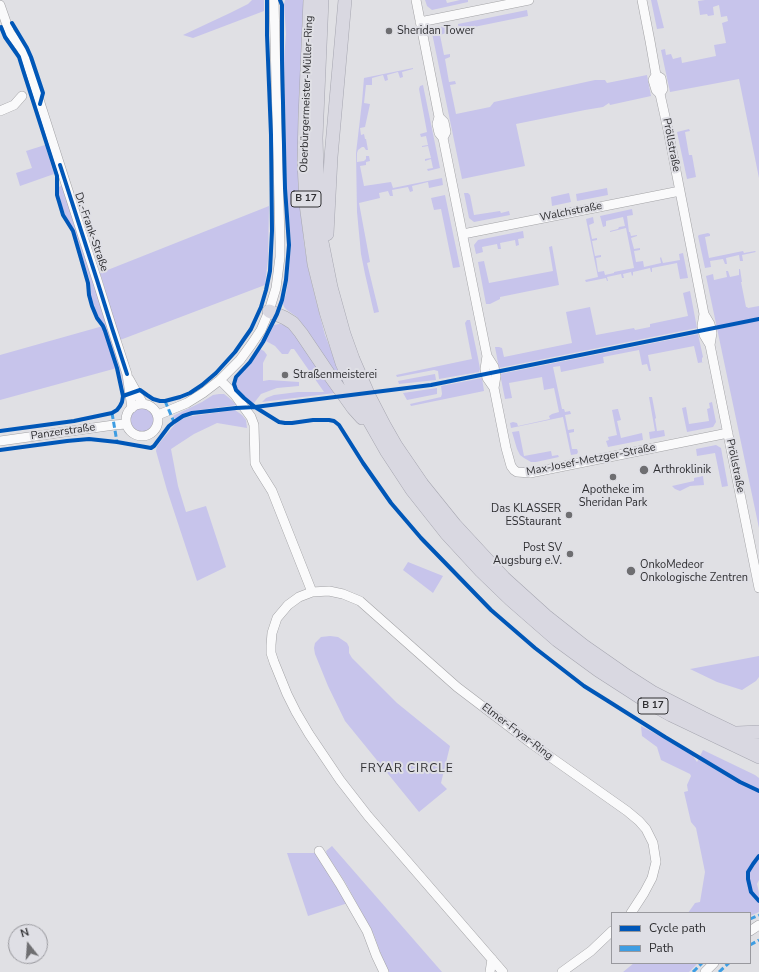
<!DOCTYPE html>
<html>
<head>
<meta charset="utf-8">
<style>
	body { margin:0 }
	#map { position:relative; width:759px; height:972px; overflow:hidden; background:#e0e0e4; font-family:"Nunito Sans",sans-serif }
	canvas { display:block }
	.legend { position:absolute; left:611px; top:912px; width:140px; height:52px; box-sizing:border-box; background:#dfdfe5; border:1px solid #99999e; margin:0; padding:5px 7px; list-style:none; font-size:12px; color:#303033 }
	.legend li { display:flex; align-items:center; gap:8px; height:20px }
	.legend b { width:20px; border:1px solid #99999e }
	.north { position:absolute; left:8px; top:924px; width:40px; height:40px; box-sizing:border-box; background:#dfdfe5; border:1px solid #99999e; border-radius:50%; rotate:343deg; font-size:11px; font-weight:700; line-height:16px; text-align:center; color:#303033 }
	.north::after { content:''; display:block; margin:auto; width:14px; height:18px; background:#6e6e71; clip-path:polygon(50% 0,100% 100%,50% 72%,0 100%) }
</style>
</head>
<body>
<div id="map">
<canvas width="759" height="972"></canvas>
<ul class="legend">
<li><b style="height:5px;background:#0057b8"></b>Cycle path</li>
<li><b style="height:5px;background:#3e9de2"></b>Path</li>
</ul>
<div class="north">N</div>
</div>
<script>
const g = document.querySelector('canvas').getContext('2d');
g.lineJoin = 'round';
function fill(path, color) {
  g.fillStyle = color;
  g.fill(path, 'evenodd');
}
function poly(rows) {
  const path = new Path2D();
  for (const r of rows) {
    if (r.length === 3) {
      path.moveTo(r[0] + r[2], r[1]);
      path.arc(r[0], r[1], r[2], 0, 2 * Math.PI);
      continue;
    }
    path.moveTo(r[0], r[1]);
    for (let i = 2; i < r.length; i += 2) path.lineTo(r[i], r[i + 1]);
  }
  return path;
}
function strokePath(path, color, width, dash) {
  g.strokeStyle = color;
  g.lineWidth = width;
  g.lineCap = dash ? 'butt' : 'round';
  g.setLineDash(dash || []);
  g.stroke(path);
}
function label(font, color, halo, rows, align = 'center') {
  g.font = font + ' "Nunito Sans",sans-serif';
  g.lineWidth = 4;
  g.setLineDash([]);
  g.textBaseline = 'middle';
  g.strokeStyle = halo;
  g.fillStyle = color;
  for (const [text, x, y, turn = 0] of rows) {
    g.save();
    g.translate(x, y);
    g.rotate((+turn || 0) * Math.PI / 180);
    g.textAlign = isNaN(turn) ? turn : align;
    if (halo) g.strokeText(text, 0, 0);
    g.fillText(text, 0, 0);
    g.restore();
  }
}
fill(poly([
	[252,0,264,0,264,11,193,38,183,35,230,13,248,4],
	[285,0,304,0,298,142,299,186,304,243,308,268,316,301,325,335,345,385,345,387,297,317,287,310,284,307,283,303,286,294,288,281,291,245,287,187,284,59,286,34,284,4],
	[425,0,446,0,447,3,460,0,468,0,468,2,432,10,427,6],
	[651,0,657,0,664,28,657,29],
	[705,0,759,0,759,178,739,79,670,92,661,50,665,49,666,55,671,54,673,59,681,57,682,63,716,56,714,45,726,43,722,23,728,21,727,16,721,17,719,5,713,7,714,15,708,16,707,14,700,15,698,1],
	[527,10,528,16,459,30,458,24],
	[445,26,446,33,440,35,444,55,450,54,450,57,445,59,449,82,455,81,456,84,450,85,456,114,490,107,494,102,595,80,605,80,607,83,647,75,651,96,610,105,609,103,603,107,585,110,516,124,525,166,462,179,432,33,435,28],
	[413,68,413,69,402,72,403,77,400,78,398,72,387,75,388,80,385,81,383,75,372,78,372,85,366,85,364,103,370,104,365,127,360,128,361,135,364,134,365,139,366,139,368,150,366,150,364,147,362,147,358,150,357,153,357,162,364,161,366,159,366,156,369,156,370,161,366,162,366,165,360,166,364,186,391,182,393,188,442,178,443,185,429,188,428,182,412,186,413,191,410,192,408,187,392,190,393,196,390,196,388,191,379,193,380,198,359,203,370,262,367,263,379,312,374,313,365,274,361,254,357,212,356,153,362,102,364,78],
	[423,85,440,168,428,171,427,169,433,168,431,159,425,161,425,159,431,158,428,146,422,147,422,146,428,145,426,136,421,137,420,134,427,132,419,89,420,86],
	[689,129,690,131,685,132,689,155,692,155,696,177,687,179,677,132],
	[45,145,54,174,20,186,16,173,32,168,26,151],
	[63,185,120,367,126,392,125,392,119,367,105,329,99,318,96,311,91,296,90,281,74,230,69,224,61,204,59,194,59,187],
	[607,188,608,195,577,201,576,194],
	[464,193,468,193,470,195,474,215,500,211,501,213,509,211,510,215,474,222,469,218],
	[569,193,571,202,552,206,551,197],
	[445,195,460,267,453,268,441,209,434,210,431,198],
	[269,206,268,259,265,285,120,340,100,273],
	[632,209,633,215,627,216,629,232,630,232,631,236,637,235,637,236,631,238,634,249,640,248,640,250,634,251,636,262,643,261,644,267,661,263,660,258,661,257,663,263,680,260,679,254,683,253,688,278,680,279,677,263,652,268,652,272,651,272,650,268,633,272,633,275,632,276,631,272,623,274,624,278,622,278,621,274,607,277,608,281,607,281,606,278,586,282,585,280,598,277,586,219,593,217,594,223,589,225,592,239,597,238,597,240,592,241,595,256,601,255,601,257,596,258,598,272,604,271,605,275,614,273,614,272,634,268,626,228,610,232,610,231,618,229,619,227,625,226,623,217,606,221,606,226,603,227,600,216],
	[523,231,524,238,518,239,519,245,516,246,515,240,500,243,501,249,498,249,497,244,482,247,483,252,476,254,474,245,478,240],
	[708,233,710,234,710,236,705,237,709,258,743,251,744,253,755,251,756,252,742,255,743,261,740,261,739,255,726,258,727,264,725,264,723,259,710,261,711,267,705,268,698,236,699,235],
	[552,246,559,285,500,297,500,299,490,304,486,304,478,262,484,261,489,283,553,271,549,247],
	[739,269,740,269,742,282,741,282,746,307,747,307,748,308,759,306,759,528,706,276,713,274,714,280,727,277,726,271,728,271,730,277,739,275],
	[690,291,697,328,499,368,495,347,499,347,502,348,504,357,572,343,566,312,590,307,596,335,634,328,635,330,650,327,650,324,688,316,683,293],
	[467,320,470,320,478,358,480,369,479,372,439,379,438,371,434,370,397,377,396,375,472,359,465,323],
	[279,324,287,325,294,330,335,393,262,402,266,398,274,395,298,392,324,392,294,349,291,349,288,354,282,354,275,346,266,341,274,325],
	[103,326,117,368,0,400,0,355],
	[698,334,703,357,702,358,702,362,704,362,698,363,694,346,648,355,651,371,649,371,647,364,642,365,639,350,603,357,604,363,561,372,560,366,553,367,562,409,564,409,565,412,570,411,571,414,565,415,568,430,574,429,574,432,569,433,572,449,577,449,578,452,577,454,571,455,563,417,511,428,510,423,513,422,517,423,518,426,550,419,549,416,552,414,559,412,554,388,544,390,542,377,509,383,512,398,505,399,500,374],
	[260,349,264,351,267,355,263,363,263,381,269,380,299,382,299,386,277,388,261,394,254,403,251,402,245,398,237,390,236,384,237,378,251,363],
	[435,374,436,380,399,384,398,381],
	[482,378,484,391,411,406,410,404,441,397,442,394,441,386],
	[437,388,437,394,407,400,403,393],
	[219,394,224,394,228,397,237,405,199,410,188,412,177,418,174,418,173,416,202,402,213,395],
	[649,397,652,397,656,418,655,419,657,431,664,430,665,436,650,439,649,432,655,431],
	[712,402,716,422,713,427,687,432,682,408,686,407,689,424,709,421,707,409,710,408,709,403],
	[142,420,12],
	[617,409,618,409,621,420,617,421,621,438,642,433,643,440,608,447,606,441,609,440,608,437,617,435,612,410],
	[235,410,242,415,246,420,247,428,217,423,194,434,171,449,178,486,186,512,206,506,226,567,197,581,167,490,156,451,157,446,175,424,184,418,192,416],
	[519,431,524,456,551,451,552,456,558,455,559,457,536,462,531,462,524,458,520,455,517,449,512,432],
	[716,445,721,448,728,486,722,487,715,453,697,456,696,449],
	[703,476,704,485,690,486,680,491,675,489,672,486,694,481,694,478],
	[408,562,443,576,433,593,403,570],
	[330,636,338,637,347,643,349,647,349,653,352,658,397,703,450,746,441,783,447,789,419,812,345,721,328,686,315,654,314,648,315,643,321,637],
	[759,656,759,677,756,681,742,690,717,682,690,669],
	[641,726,656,734,693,756,697,762,703,750,755,775,759,778,759,880,757,884,759,893,759,912,750,916,750,913,688,913,695,903,700,902,705,872,696,828,691,822,684,792,688,791,687,785,691,776,690,774,661,760,657,747,642,736],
	[332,846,442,972,388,972,383,960,374,935,345,882,327,855,326,851],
	[287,853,317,853,348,903,308,916],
	[634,963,698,963,689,972,623,972]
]), '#c7c4eb');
const minor = poly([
	[416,0,439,117,437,124,439,133,443,138,487,356,494,367,495,372,496,376,494,388,506,448,511,466,514,470,517,472,530,473,728,433],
	[642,0,650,41,656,75,653,80,656,90,660,94,668,130,704,314,702,326,704,335,710,345,759,588],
	[0,5,7,25,10,33,21,48,27,62,64,178,97,280,112,328,127,374,132,408],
	[420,22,529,0],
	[656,75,661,78,663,89,660,94],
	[0,111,14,105,22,96],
	[439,117,444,122,446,132,443,138],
	[463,234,680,191],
	[704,314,710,324,712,333,710,345],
	[487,356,485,369,486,374,487,378,494,388],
	[129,379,143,404],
	[220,380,235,395,251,417,254,425,255,463,257,467,272,491,312,592],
	[142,420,16],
	[158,415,187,403,203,393,220,380,240,360,251,345,261,330,269,311,276,288,280,257,280,242,274,0],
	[0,441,114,425,126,424],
	[319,851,340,884,367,931,376,955,384,972],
	[750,931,759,925],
	[490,972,492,959],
	[503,972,368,816,340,780,309,734,296,712,287,694,274,662,271,653,271,645,272,633,277,618,288,605,299,597,312,592,329,591,343,594,360,601,457,687,532,744,627,811,639,821,646,829,653,843,656,862,652,878,644,893,631,913],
	[562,972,591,951,612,931],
	[705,972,714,963]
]);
const highway = poly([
	[310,0,305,117,304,162,306,204,314,264,326,312,342,363,362,408,387,452,412,490,446,533,481,571,510,599,557,640,598,670,646,701,671,715,759,757],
	[322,0,316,138,318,203,322,242,331,287,344,334,353,359,369,396,384,425,396,446,422,484,455,525,504,578,546,616,584,646,627,676,652,692,703,718,759,745],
	[327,234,331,157,345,0],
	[269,311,285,318,293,323,301,333,328,373,353,408,362,418],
	[737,733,759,732]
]);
strokePath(minor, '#a3a3a6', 10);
strokePath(highway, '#a6a6b0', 14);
strokePath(minor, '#fafafb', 9);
strokePath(highway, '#d9d8e1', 13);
strokePath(poly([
	[165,401,174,422],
	[112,413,117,442],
	[750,919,759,915],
	[750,945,759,940],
	[693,972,702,963],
	[719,972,729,963]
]), '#3e9de2', 3, [6, 3]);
strokePath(poly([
	[280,0,282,5,282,60,285,188,289,245,286,280,282,300,277,314,263,342,250,362,236,377,234,384,236,390,244,398,255,407,279,422,285,423,292,423,313,420,329,420,334,421,339,425,363,463,391,503,421,538,491,610,535,648,584,686,608,701,665,737,740,782,759,791],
	[12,23,27,48,31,57,43,93,40,104],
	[60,165,97,280,112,328,127,374],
	[123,396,140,390,147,395,153,399,160,401,165,401,180,397,190,393,202,385,216,373,235,352,251,329,261,307,266,290,270,271,272,231,271,135,267,35,267,0],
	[0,431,74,421,112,413,117,410,120,406,122,402,123,396,117,368,105,331,103,326,97,318,92,306,89,295,88,283,73,231,63,215,57,195,57,176,23,70,19,57,5,37,1,27],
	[0,450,67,441,89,439,117,442,151,448,154,446,169,426,174,422,183,416,192,413,236,408,255,407,431,385,759,319],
	[759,856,753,864,748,872,748,879,751,892,759,901]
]), '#0057b8', 4);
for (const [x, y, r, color] of [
	[389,31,4,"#6e6e71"],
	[285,375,4,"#6e6e71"],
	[644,470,5,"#6e6e71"],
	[613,477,4,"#6e6e71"],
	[569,515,4,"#6e6e71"],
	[570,554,4,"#6e6e71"],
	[631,571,5,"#6e6e71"]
]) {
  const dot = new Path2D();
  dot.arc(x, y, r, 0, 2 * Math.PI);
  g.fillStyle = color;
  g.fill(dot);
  strokePath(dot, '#dfdfe5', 1.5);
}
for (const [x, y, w] of [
	[306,199,30],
	[653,706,30]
]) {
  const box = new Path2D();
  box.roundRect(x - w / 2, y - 8, w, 16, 3);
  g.fillStyle = '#dfdfe5';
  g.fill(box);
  strokePath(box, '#303033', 1);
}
label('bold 10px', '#303033', null, [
	["B 17",306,199],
	["B 17",653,706]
]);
label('11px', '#303033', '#dfdfe5', [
	["Sheridan Tower",397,31],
	["Straßenmeisterei",293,375],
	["Arthroklinik",653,470],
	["Apotheke im",613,490,"center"],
	["Sheridan Park",613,503,"center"],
	["Das KLASSER",561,509,"right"],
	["ESStaurant",561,522,"right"],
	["Post SV",562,548,"right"],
	["Augsburg e.V.",562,561,"right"],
	["OnkoMedeor",640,565],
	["Onkologische Zentren",640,578]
], 'left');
label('11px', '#303033', '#dfdfe5', [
	["Oberbürgermeister-Müller-Ring",307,94,-88],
	["Pröllstraße",671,145,79],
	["Walchstraße",571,212,-11],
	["Dr.-Frank-Straße",91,232,71],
	["Panzerstraße",63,432,-8],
	["Max-Josef-Metzger-Straße",591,460,-11],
	["Pröllstraße",735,466,78],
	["Elmer-Fryar-Ring",517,732,37]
]);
g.letterSpacing = '1px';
label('12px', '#303033', '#dfdfe5', [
	["FRYAR CIRCLE",407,769]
]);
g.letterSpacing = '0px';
</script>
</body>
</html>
